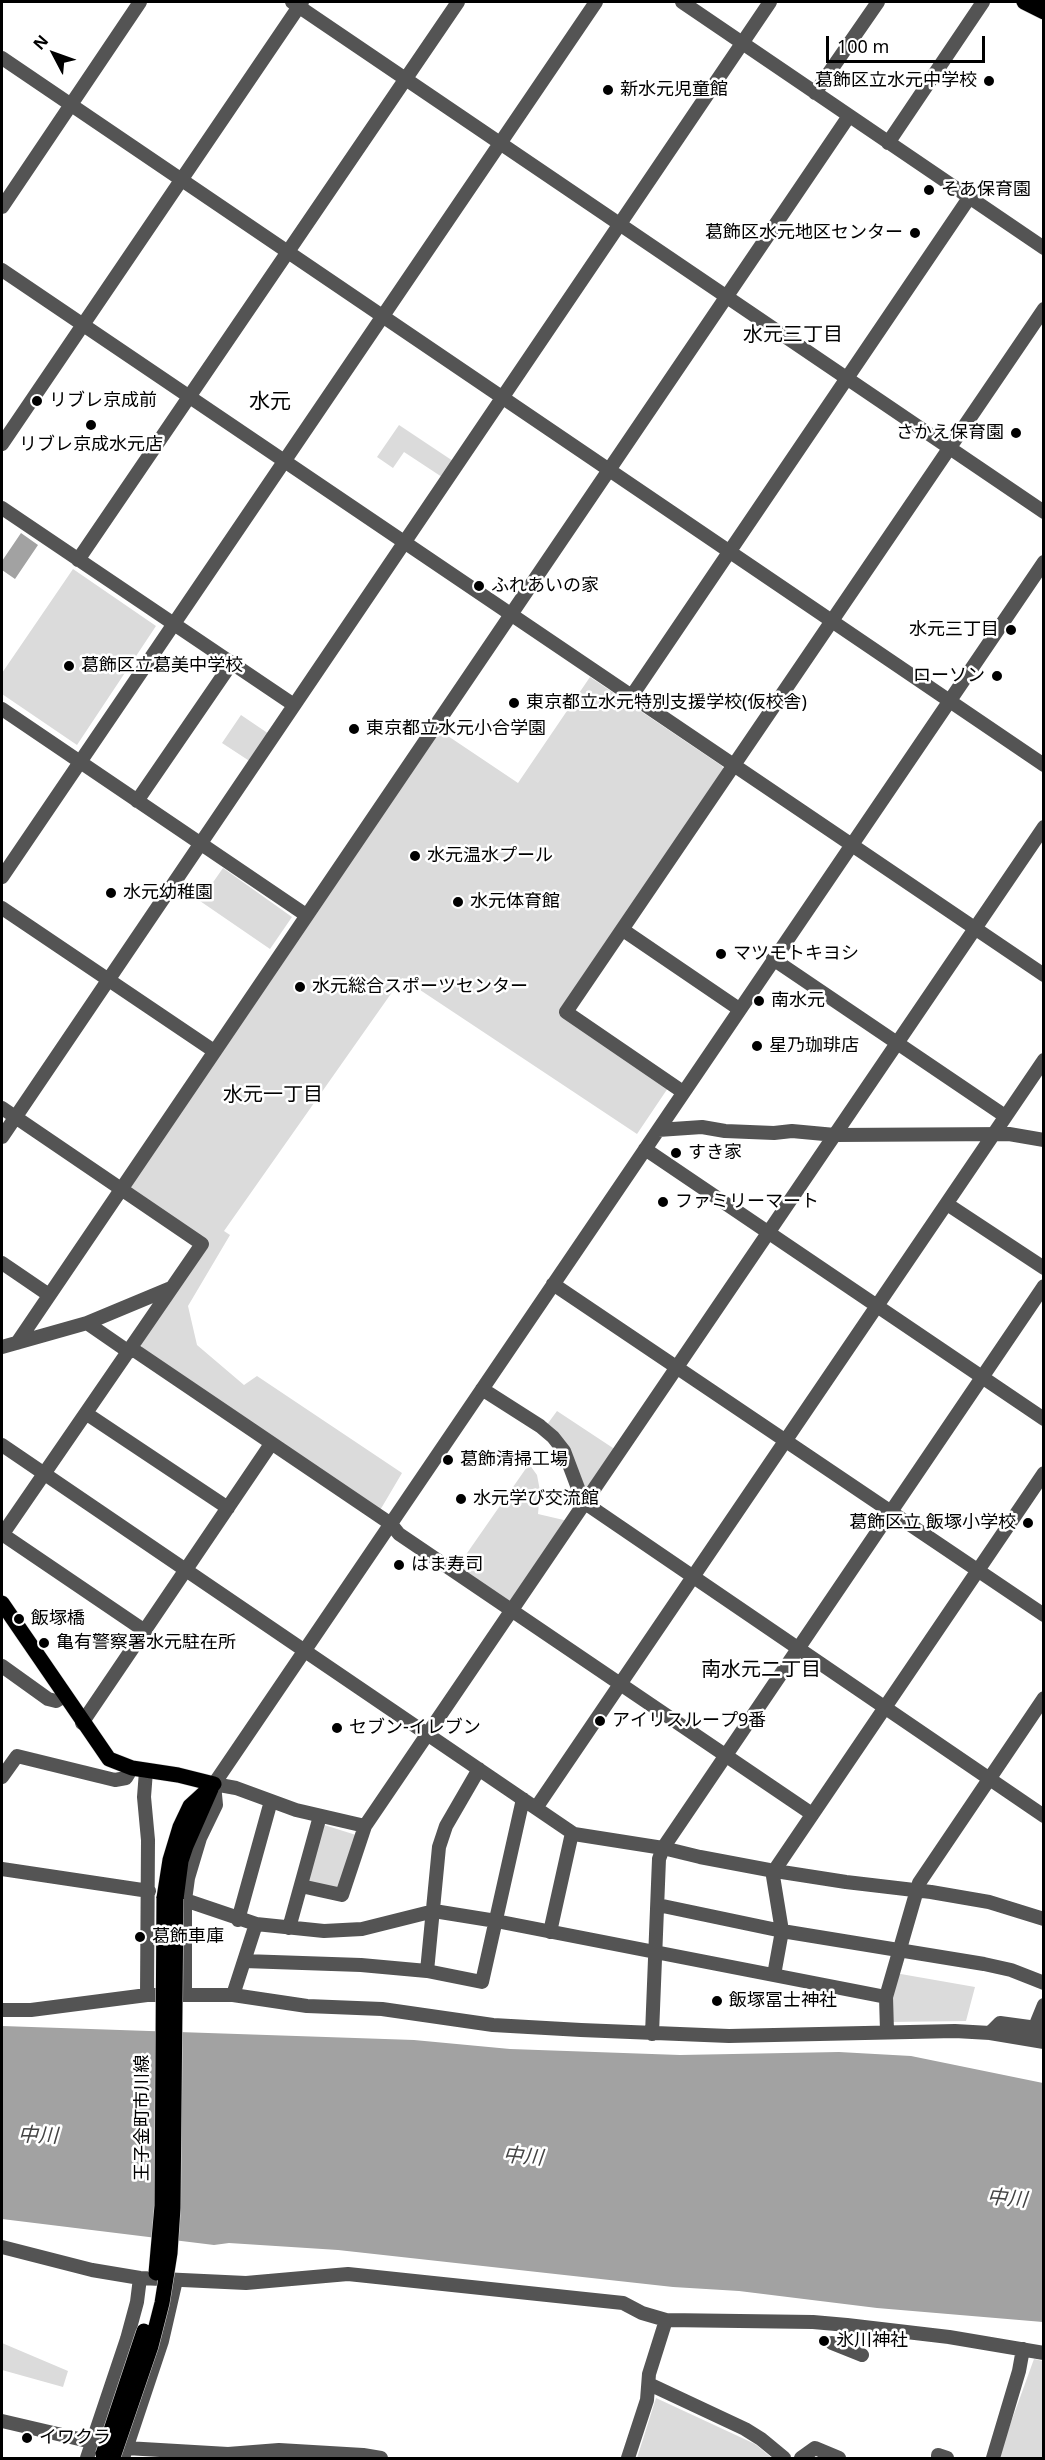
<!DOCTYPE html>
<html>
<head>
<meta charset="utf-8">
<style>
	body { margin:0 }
	#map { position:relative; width:1045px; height:2460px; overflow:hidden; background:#fff; font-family:"Noto Sans",sans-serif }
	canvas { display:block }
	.frame { position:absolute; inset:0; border:3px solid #000; pointer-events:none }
	.north { position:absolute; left:24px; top:24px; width:60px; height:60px; -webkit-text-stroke:4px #fff; paint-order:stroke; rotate:311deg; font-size:16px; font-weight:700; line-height:24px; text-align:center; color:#000 }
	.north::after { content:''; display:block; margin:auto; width:21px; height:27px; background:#000; clip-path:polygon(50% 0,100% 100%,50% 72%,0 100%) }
	.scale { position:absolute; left:826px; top:36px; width:159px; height:27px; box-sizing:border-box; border:3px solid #000; border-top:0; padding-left:8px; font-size:18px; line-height:21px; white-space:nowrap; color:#000; -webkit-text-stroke:4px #fff; paint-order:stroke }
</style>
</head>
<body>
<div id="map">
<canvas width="1045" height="2460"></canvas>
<div class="frame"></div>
<div class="north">N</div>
<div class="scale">100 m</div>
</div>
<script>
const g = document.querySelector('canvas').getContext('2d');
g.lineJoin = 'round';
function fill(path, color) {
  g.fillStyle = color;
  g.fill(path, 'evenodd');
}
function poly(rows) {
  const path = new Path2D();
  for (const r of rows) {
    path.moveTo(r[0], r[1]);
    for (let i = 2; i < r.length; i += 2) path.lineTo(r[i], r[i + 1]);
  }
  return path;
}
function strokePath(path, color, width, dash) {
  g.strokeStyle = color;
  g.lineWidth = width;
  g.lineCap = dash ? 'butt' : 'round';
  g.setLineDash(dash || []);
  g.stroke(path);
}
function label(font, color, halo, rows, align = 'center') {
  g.font = font + ' "Noto Sans","Noto Sans JP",sans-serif';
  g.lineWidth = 5;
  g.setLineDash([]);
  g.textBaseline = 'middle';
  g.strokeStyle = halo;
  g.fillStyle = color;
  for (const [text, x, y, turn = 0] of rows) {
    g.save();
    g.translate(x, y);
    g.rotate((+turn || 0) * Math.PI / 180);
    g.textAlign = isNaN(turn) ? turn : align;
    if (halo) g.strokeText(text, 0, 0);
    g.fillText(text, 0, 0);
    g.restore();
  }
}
fill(poly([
	[399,425,453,461,442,477,404,452,393,468,377,457],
	[73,569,156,626,77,745,2,694,2,673],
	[590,677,722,766,724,770,560,1013,668,1088,637,1134,402,978,224,1231,230,1235,188,1306,197,1345,244,1385,257,1376,402,1473,379,1512,144,1352,140,1343,208,1242,130,1189,129,1185,439,730,518,783],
	[241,715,269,734,251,762,222,743],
	[223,868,292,917,270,949,200,901],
	[557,1411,616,1450,586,1494,546,1426],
	[529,1464,537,1475,540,1491,538,1514,568,1521,510,1607,456,1569],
	[321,1824,356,1835,338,1888,305,1883],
	[895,1973,975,1987,966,2021,890,2022],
	[2,2343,68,2371,63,2387,2,2370],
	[1034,2359,1043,2361,1043,2458,998,2458],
	[656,2398,755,2444,772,2458,637,2458]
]), '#dbdbdb');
fill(poly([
	[21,533,38,545,15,579,2,570,2,561],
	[2,2026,414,2040,510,2049,680,2055,839,2052,911,2056,1043,2083,1043,2322,877,2308,739,2291,673,2287,338,2250,229,2243,214,2245,2,2219]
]), '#a2a2a2');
const major = poly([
	[1024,2,1044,12],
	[2,1603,109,1759,132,1768,178,1775,214,1784],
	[164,1898,170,1860,180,1827,190,1806,214,1784],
	[176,1899,181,1861,186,1846,211,1789]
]);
strokePath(major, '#dbdbdb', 16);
strokePath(poly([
	[292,2,1044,512],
	[682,2,1044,248],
	[2,58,1044,765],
	[815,93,878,2],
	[888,143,983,2],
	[2,207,140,2],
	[2,270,1044,975],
	[2,444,302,2],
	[2,508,294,705],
	[78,560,458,2],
	[631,697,969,198],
	[2,709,306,915],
	[137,801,231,664],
	[2,877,596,2],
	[2,908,214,1051],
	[623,930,739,1009],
	[773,959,1005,1116],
	[683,1092,566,1012,1044,309],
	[2,1108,202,1244,2,1535],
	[658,1130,702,1127,725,1131,774,1133,792,1131,835,1135,1009,1134,1044,1140],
	[2,1137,770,2],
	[645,1149,1044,1419],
	[947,1204,1044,1268],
	[2,1263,49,1295],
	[553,1284,1044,1615],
	[87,1323,129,1352],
	[17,1343,849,116],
	[2,1347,87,1323,171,1288],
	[131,1348,391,1524,399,1534,812,1814],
	[482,1389,540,1426,553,1437,564,1451,584,1504],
	[87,1414,228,1508],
	[2,1445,574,1834,663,1848,700,1857,769,1870,846,1882,931,1892,989,1902,1044,1919],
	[585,1503,1044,1816],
	[2,1534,145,1631],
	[2,1666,48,1699,56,1701,64,1696],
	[82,1723,271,1444],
	[146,1771,144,1797,148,1840,147,1995],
	[2,1777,17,1756,115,1780,126,1778,132,1768],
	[214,1784,236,1788,296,1810,365,1826,1044,827],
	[536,1808,1044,1060],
	[2,1869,149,1891],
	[772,1870,782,1931,774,1975],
	[774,1871,1044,1473],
	[301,1886,342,1895,365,1826],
	[185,1900,256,1924,324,1931,362,1929,434,1911,496,1921,886,1997],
	[658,1905,782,1931,984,1964,1011,1970,1044,1983],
	[238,1920,271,1801],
	[289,1928,320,1816],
	[550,1932,572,1833],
	[244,1961,361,1965,427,1971,482,1982,523,1799],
	[427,1971,439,1847,446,1826,479,1769],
	[185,1995,185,1900,188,1878,200,1838,216,1805,214,1784,1044,562],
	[233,1995,256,1924],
	[2,2010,31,2010,147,1995,233,1995,307,2006,382,2009,493,2025,581,2030,729,2036,955,2031,990,2033,1044,2042],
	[1035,2027,1044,2005],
	[887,2031,886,1997,919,1883,1044,1698],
	[990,2033,1000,2023,1044,2029],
	[652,2034,659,1859,663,1848,1044,1286],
	[2,2247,92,2270,140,2278,246,2283,348,2274,623,2303,642,2313,666,2320,813,2322,847,2325,949,2337,1044,2353],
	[832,2343,862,2355],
	[649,2384,745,2429,761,2439,784,2458],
	[2,2421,92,2442],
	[126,2448,228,2454,279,2450,363,2455,381,2458],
	[87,2458,127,2339,137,2302,140,2278],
	[123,2458,162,2341,176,2280],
	[628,2458,647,2400,649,2374,666,2320],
	[801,2458,815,2448,839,2458],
	[938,2458,938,2455,947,2458],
	[993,2458,1019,2371,1023,2349]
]), '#545454', 14);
strokePath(major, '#000', 15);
const majorBridge = poly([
	[156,2273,162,2206,164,1898],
	[103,2454,144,2331],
	[113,2457,151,2346,162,2303,170,2253,173,2208,176,1899]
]);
strokePath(majorBridge, '#dbdbdb', 16, []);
strokePath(majorBridge, '#000', 15);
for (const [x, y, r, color] of [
	[989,81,6,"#000"],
	[608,90,6,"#000"],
	[929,190,6,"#000"],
	[915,233,6,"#000"],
	[37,401,6,"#000"],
	[91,425,6,"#000"],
	[1016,433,6,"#000"],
	[479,586,6,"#000"],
	[1011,630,6,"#000"],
	[69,666,6,"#000"],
	[997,676,6,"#000"],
	[514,703,6,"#000"],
	[354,729,6,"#000"],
	[415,856,6,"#000"],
	[111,893,6,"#000"],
	[458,902,6,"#000"],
	[721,954,6,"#000"],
	[300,987,6,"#000"],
	[759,1001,6,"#000"],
	[757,1046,6,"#000"],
	[676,1153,6,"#000"],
	[663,1202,6,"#000"],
	[448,1460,6,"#000"],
	[461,1499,6,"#000"],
	[1028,1523,6,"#000"],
	[399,1565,6,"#000"],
	[19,1619,6,"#000"],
	[44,1643,6,"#000"],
	[600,1721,6,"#000"],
	[337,1728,6,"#000"],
	[140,1937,6,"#000"],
	[717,2001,6,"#000"],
	[824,2341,6,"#000"],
	[27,2438,6,"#000"]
]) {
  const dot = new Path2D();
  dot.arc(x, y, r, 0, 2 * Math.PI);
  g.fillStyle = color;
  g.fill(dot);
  strokePath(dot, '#fff', 2);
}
label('18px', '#000', '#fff', [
	["葛飾区立水元中学校",977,81,"right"],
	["新水元児童館",620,90],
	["そあ保育園",941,190],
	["葛飾区水元地区センター",903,233,"right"],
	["リブレ京成前",49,401],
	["さかえ保育園",1004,433,"right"],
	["リブレ京成水元店",91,445,"center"],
	["ふれあいの家",491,586],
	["水元三丁目",999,630,"right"],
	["葛飾区立葛美中学校",81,666],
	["ローソン",985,676,"right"],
	["東京都立水元特別支援学校(仮校舎)",526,703],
	["東京都立水元小合学園",366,729],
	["水元温水プール",427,856],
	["水元幼稚園",123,893],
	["水元体育館",470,902],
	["マツモトキヨシ",733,954],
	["水元総合スポーツセンター",312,987],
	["南水元",771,1001],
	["星乃珈琲店",769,1046],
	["すき家",688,1153],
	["ファミリーマート",675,1202],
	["葛飾清掃工場",460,1460],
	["水元学び交流館",473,1499],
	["葛飾区立 飯塚小学校",1016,1523,"right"],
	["はま寿司",411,1565],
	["飯塚橋",31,1619],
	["亀有警察署水元駐在所",56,1643],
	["アイリスループ9番",612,1721],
	["セブン-イレブン",349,1728],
	["葛飾車庫",152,1937],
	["飯塚冨士神社",729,2001],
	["氷川神社",836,2341],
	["イワクラ",39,2438]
], 'left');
label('18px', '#000', '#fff', [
	["王子金町市川線",143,2118,-90]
]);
label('20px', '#000', '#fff', [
	["水元三丁目",793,335],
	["水元一丁目",273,1095],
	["南水元二丁目",761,1670]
]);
label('italic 20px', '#434343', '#fff', [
	["中川",38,2136,2],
	["中川",523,2157,5],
	["中川",1007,2199,5]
]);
label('21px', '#000', '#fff', [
	["水元",270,402]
]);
</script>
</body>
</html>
